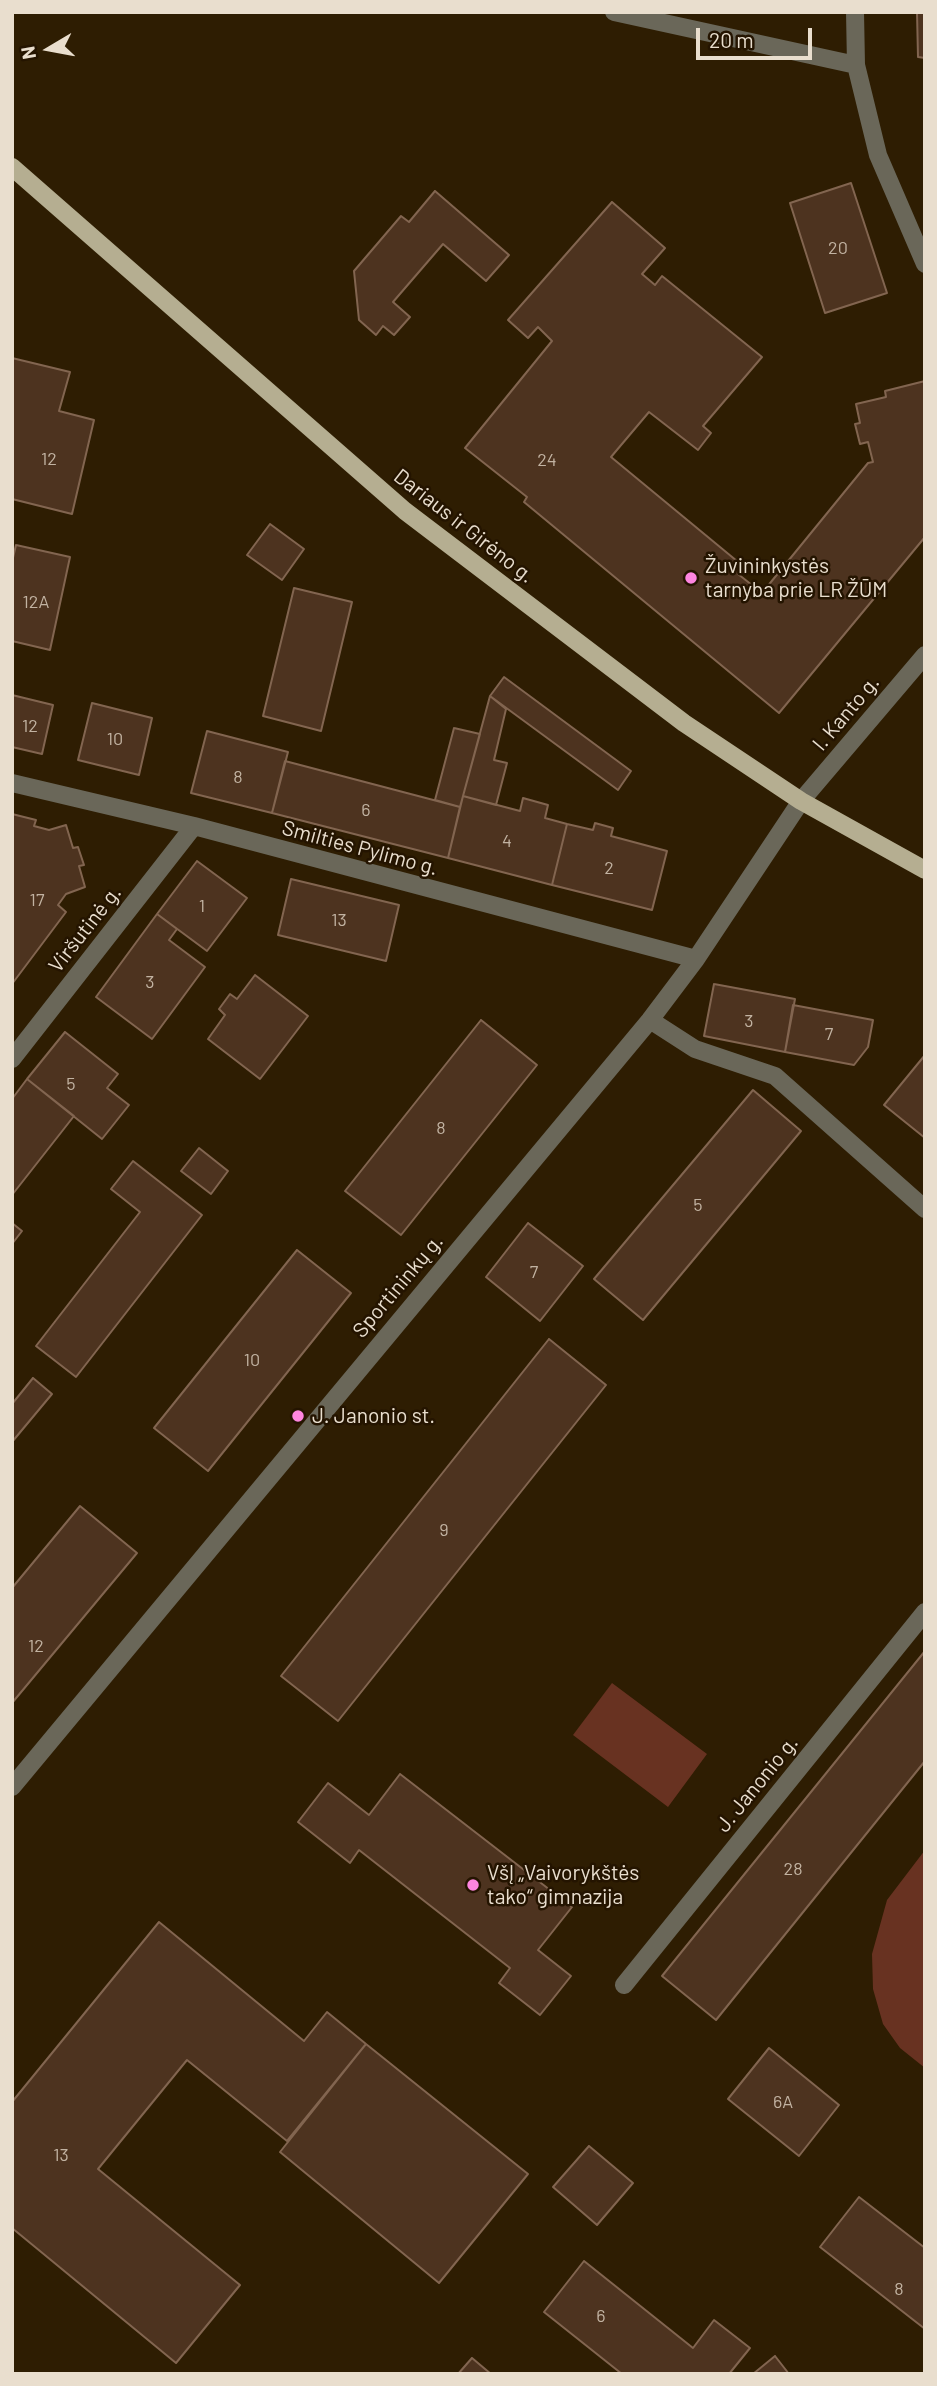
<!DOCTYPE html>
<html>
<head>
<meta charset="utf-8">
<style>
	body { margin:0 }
	#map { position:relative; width:937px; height:2386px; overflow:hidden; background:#2e1d02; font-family:Barlow,sans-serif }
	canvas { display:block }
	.frame { position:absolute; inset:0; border:14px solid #e9dece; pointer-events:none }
	.north { position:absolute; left:14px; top:14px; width:70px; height:70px; -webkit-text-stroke:5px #241400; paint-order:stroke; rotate:260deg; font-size:19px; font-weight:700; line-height:28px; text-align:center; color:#e9dece }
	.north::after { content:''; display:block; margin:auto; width:24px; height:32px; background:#e9dece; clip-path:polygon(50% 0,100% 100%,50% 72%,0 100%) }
	.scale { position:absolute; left:696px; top:28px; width:116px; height:32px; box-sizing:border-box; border:4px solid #e9dece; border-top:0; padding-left:9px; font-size:21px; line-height:24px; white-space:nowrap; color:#e9dece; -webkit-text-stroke:5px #241400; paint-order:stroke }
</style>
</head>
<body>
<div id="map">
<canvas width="937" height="2386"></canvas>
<div class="frame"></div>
<div class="north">N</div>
<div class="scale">20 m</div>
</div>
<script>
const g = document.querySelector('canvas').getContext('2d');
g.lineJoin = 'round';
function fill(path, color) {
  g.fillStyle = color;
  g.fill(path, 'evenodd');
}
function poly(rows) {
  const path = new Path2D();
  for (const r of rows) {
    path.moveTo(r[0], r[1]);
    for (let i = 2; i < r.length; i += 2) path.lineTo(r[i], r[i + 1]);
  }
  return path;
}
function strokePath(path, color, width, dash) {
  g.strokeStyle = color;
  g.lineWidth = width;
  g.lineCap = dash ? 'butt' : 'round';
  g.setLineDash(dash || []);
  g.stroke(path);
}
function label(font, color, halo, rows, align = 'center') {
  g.font = font + ' Barlow,sans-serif';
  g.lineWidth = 5;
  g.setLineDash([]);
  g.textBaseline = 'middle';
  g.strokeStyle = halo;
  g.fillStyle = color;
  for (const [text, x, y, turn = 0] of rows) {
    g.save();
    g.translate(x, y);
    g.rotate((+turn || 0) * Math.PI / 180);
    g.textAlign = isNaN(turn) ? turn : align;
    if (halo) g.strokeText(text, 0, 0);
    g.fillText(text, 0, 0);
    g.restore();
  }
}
fill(poly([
	[612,1683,707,1754,668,1807,573,1735],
	[925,1850,925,2068,900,2048,883,2024,873,1989,872,1954,887,1900]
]), '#683221');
const building = poly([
	[917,12,925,12,925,58,918,57,917,12],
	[851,183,887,293,825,313,790,203,851,183],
	[435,191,509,255,486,281,443,244,393,302,410,317,394,335,383,326,376,335,359,320,354,271,401,216,409,222,435,191],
	[612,202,665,248,642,274,655,285,662,276,762,357,703,426,711,433,698,450,649,412,611,457,743,566,738,574,762,593,868,463,873,462,868,442,860,444,855,424,860,423,856,404,886,397,885,391,925,381,925,537,779,713,524,502,527,497,465,448,552,341,538,327,528,338,508,320,612,202],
	[12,358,70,372,59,411,94,420,72,514,12,499,12,358],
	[270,524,304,549,282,580,247,555,270,524],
	[16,545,70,557,50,650,12,641,12,562,16,545],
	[294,588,352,602,321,731,263,716,294,588],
	[504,677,631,771,618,790,490,696,504,677],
	[12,695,53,705,42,754,12,747,12,695],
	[490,696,506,709,494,760,507,763,496,805,463,796,490,696],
	[92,703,152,718,139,775,78,760,92,703],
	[454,728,480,734,460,807,435,800,454,728],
	[207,731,288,752,272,813,191,793,207,731],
	[285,761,460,807,448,858,272,813,285,761],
	[463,796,520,811,523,798,548,805,545,818,567,824,552,885,448,858,463,796],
	[12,814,36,820,34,826,49,830,66,825,73,848,78,847,84,865,79,866,85,887,66,894,58,905,66,912,12,984,12,814],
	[595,823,613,828,611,836,667,851,652,910,552,885,567,824,593,830,595,823],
	[197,861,247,898,207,951,157,914,197,861],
	[291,879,399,905,386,961,278,935,291,879],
	[157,914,177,929,169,940,205,967,152,1039,96,997,157,914],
	[255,975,308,1016,260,1079,208,1039,225,1015,219,1009,230,994,237,999,255,975],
	[714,984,795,999,785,1052,704,1036,714,984],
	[793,1005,873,1020,868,1047,854,1065,785,1052,793,1005],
	[481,1020,537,1065,401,1235,345,1191,481,1020],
	[65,1032,118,1074,107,1088,129,1105,102,1139,27,1079,65,1032],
	[925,1055,925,1138,884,1105,925,1055],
	[27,1079,74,1116,12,1195,12,1099,27,1079],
	[753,1090,801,1131,643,1320,594,1279,753,1090],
	[199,1148,228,1171,211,1194,181,1171,199,1148],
	[133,1161,202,1215,76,1377,36,1346,140,1212,111,1189,133,1161],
	[12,1223,22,1231,12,1244,12,1223],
	[528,1223,583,1266,540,1321,486,1277,528,1223],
	[297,1250,351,1293,208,1471,154,1428,297,1250],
	[549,1339,606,1385,338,1721,281,1676,549,1339],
	[33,1378,52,1394,12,1442,12,1404,33,1378],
	[80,1506,137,1553,12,1703,12,1588,80,1506],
	[925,1651,925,1761,716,2020,662,1976,925,1651],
	[400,1774,572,1907,538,1950,571,1976,540,2015,499,1983,510,1968,359,1850,350,1863,298,1822,328,1783,369,1815,400,1774],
	[159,1922,304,2041,327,2012,366,2044,287,2141,187,2060,98,2169,240,2285,176,2363,12,2228,12,2102,159,1922],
	[366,2044,528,2174,439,2283,280,2152,366,2044],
	[769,2048,839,2105,799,2156,728,2099,769,2048],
	[589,2146,633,2183,597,2225,553,2187,589,2146],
	[859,2197,925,2248,925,2329,820,2247,859,2197],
	[584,2261,693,2348,714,2320,750,2348,729,2374,622,2374,544,2312,584,2261],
	[775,2356,789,2374,753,2374,775,2356],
	[472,2358,491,2374,458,2374,472,2358]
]);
fill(building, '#4d331f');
strokePath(building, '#826550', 2);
strokePath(poly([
	[614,12,856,65],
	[855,12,856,65,878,155,925,264],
	[12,783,194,826,696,959],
	[650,1020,695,1049,775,1076,925,1209],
	[12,1059,194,826],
	[12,1787,650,1020,696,959,801,801,925,655],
	[624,1985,925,1612]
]), '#6a6759', 18);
strokePath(poly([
	[12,167,405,511,684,723,801,801,925,870]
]), '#b5ae91', 18);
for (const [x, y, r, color] of [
	[691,578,7,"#fe85df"],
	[298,1416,7,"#fe85df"],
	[473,1885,7,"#fe85df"]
]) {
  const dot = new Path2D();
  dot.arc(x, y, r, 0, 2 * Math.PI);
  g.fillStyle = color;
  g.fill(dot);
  strokePath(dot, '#241400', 2.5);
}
label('18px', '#c2b3a2', null, [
	["20",838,248],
	["12",49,459],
	["24",547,460],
	["12A",36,602],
	["12",30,726],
	["10",115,739],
	["8",238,777],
	["6",366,810],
	["4",507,841],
	["2",609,868],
	["17",37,900],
	["1",202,906],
	["13",339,920],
	["3",150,982],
	["3",749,1021],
	["7",829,1034],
	["5",71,1084],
	["8",441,1128],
	["5",698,1205],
	["7",534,1272],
	["10",252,1360],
	["9",444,1530],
	["12",36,1646],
	["28",793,1869],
	["6A",783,2102],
	["13",61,2155],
	["8",899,2289],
	["6",601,2316]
]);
label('21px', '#e9dece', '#241400', [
	["Dariaus ir Girėno g.",464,526,38],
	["I. Kanto g.",846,713,-50],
	["Smilties Pylimo g.",360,848,15],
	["Viršutinė g.",85,929,-52],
	["Sportininkų g.",398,1286,-50],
	["J. Janonio g.",757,1784,-51]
]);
label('21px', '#e9dece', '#241400', [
	["Žuvininkystės",705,566],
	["tarnyba prie LR ŽŪM",705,590],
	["J. Janonio st.",312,1416],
	["VšĮ „Vaivorykštės",487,1873],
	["tako“ gimnazija",487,1897]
], 'left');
</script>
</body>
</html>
